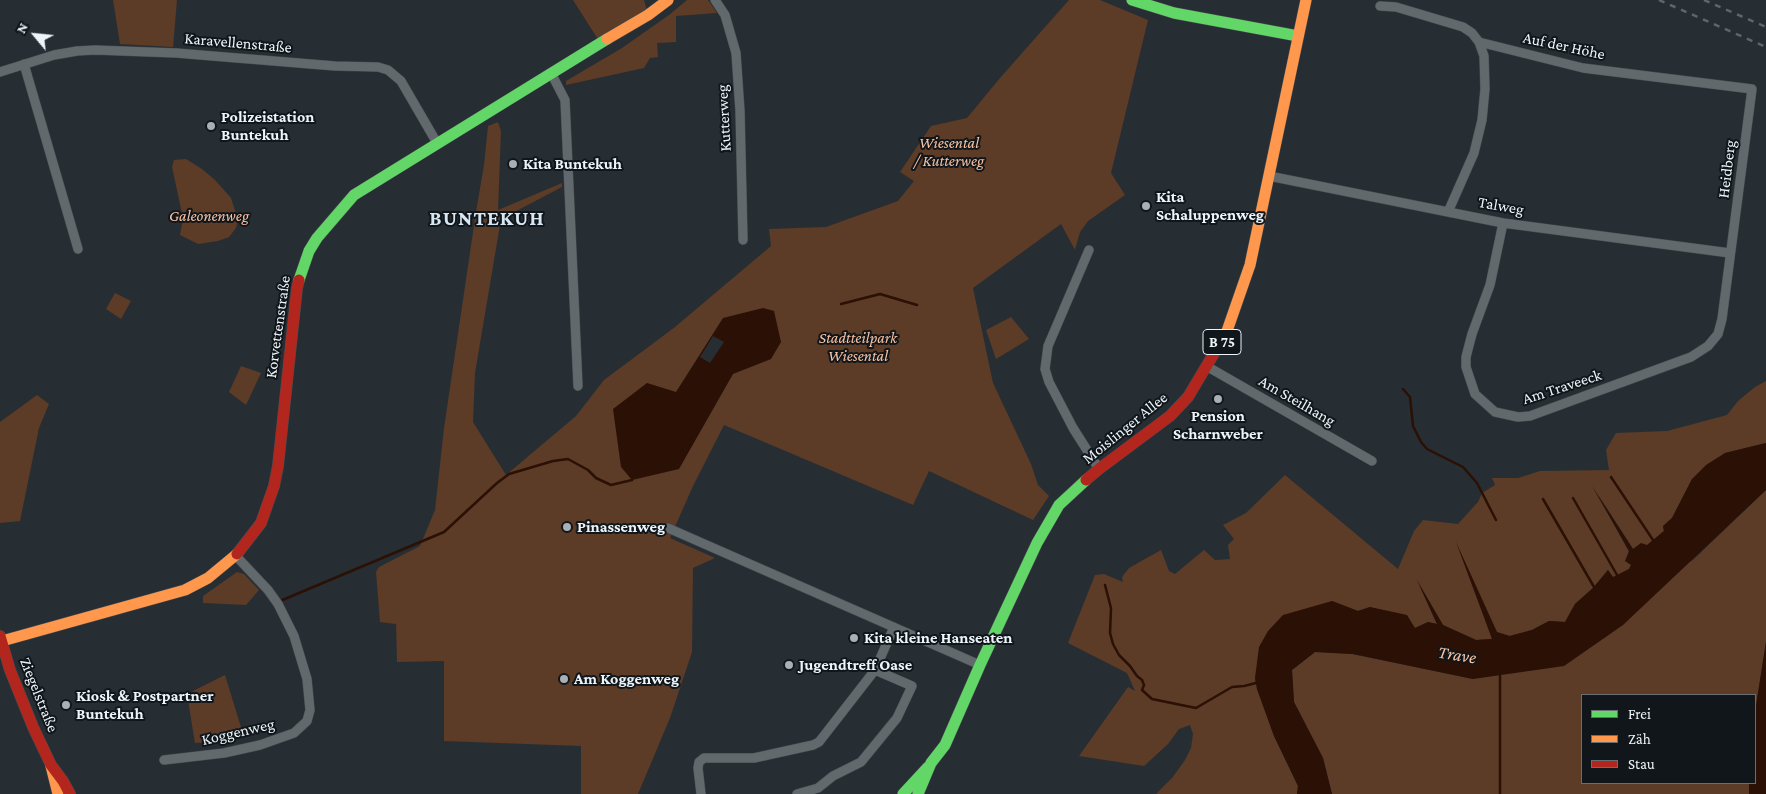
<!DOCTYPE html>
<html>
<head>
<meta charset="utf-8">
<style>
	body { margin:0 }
	#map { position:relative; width:1766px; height:794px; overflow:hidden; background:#272e33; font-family:"Crimson Pro",serif }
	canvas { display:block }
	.legend { position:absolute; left:1581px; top:694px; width:175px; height:90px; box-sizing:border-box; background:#10161a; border:1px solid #686f74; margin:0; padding:6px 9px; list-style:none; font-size:15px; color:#edf5fb }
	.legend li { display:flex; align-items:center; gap:10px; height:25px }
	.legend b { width:25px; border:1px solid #686f74 }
	.north { position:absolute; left:10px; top:10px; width:50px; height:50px; -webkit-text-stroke:4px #10161a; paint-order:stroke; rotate:298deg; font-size:14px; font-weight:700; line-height:20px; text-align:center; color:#edf5fb }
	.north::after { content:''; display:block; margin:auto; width:18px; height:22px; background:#edf5fb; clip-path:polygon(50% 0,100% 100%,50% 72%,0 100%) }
</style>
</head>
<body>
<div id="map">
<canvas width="1766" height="794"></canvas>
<ul class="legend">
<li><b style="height:6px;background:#63d668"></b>Frei</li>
<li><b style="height:6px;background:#ff974d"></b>Zäh</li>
<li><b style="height:6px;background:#b3261e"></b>Stau</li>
</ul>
<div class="north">N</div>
</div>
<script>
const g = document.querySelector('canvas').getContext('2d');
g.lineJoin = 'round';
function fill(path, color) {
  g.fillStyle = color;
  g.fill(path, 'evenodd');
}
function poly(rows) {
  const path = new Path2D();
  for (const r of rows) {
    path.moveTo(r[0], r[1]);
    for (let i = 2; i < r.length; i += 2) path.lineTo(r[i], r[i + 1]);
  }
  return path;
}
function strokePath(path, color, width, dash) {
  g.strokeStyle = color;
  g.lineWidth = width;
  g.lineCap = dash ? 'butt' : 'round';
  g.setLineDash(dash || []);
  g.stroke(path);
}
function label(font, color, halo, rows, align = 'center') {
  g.font = font + ' "Crimson Pro",serif';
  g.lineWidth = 4;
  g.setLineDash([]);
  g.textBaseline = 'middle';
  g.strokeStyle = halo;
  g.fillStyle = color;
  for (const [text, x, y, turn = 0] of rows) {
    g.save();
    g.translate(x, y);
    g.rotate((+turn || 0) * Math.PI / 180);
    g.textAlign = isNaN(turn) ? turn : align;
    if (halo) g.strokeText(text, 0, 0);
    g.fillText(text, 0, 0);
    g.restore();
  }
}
fill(poly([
	[113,0,177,0,173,47,120,44],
	[573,0,644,0,648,15,601,44],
	[687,0,708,0,717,13,676,16,676,42,657,43,658,57,650,58,644,68,566,85,566,81,622,48,669,15],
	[1069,0,1100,0,1148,20,1111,173,1125,195,1088,221,1080,232,1075,250,1061,224,973,288,993,383,1031,464,1038,485,1049,496,1033,520,929,471,913,505,724,425,693,486,670,538,715,558,693,568,692,652,670,718,638,794,581,794,581,746,444,741,444,661,397,662,396,624,380,622,376,572,379,567,420,546,435,510,444,428,476,212,484,165,488,126,498,122,501,131,498,210,562,183,562,187,501,219,475,373,473,422,506,475,576,416,604,380,675,327,771,246,769,229,826,227,898,201,914,181,900,172,931,126,967,118,1000,78],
	[186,159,202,169,215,180,231,198,238,220,236,228,229,237,218,241,198,244,180,235,183,218,172,167,174,160],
	[115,293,131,301,121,319,106,309],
	[1011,317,1029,339,996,359,986,330],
	[241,366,261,373,246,405,229,392],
	[1766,381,1766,443,1725,453,1692,479,1672,518,1663,526,1664,531,1647,545,1633,549,1599,496,1629,552,1631,565,1629,569,1613,578,1608,570,1593,588,1575,604,1565,622,1549,621,1532,630,1502,638,1476,640,1443,625,1420,587,1437,624,1428,622,1415,628,1370,607,1358,611,1332,601,1255,678,1257,689,1274,736,1298,786,1297,794,1156,794,1172,778,1185,760,1191,748,1193,734,1190,725,1179,729,1168,744,1144,766,1079,756,1128,687,1135,691,1127,673,1068,643,1095,575,1104,574,1123,582,1122,577,1129,568,1161,550,1169,571,1175,574,1204,550,1215,560,1230,559,1228,545,1234,539,1223,525,1246,513,1285,475,1398,569,1414,531,1423,520,1458,524,1478,502,1482,493,1495,485,1492,478,1518,478,1540,471,1609,470,1606,450,1616,433,1667,431,1727,415,1738,401,1755,387],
	[37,395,49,404,39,428,20,521,0,523,0,422],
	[1766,490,1766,642,1755,712,1755,695,1582,695,1582,783,1749,783,1749,794,1332,794,1323,758,1294,702,1292,670,1315,652,1352,654,1473,679,1693,560],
	[237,572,244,574,259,590,246,605,203,603,203,596],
	[225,675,244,737,226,741,195,743,187,694]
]), '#5c3b27');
fill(poly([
	[763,308,774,311,781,342,771,359,733,374,679,469,632,480,621,467,613,409,647,383,676,392,723,318],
	[1766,443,1766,490,1623,625,1564,666,1473,679,1353,654,1315,652,1292,670,1294,702,1323,758,1332,794,1297,794,1298,786,1274,736,1257,689,1255,678,1259,647,1268,631,1283,615,1332,601,1358,611,1370,607,1407,615,1415,628,1428,622,1437,624,1417,580,1443,625,1476,640,1492,639,1456,542,1497,632,1510,636,1532,630,1549,621,1565,622,1575,604,1593,588,1608,570,1613,577,1629,569,1631,565,1625,561,1629,551,1592,486,1633,549,1641,543,1647,545,1664,531,1663,526,1672,518,1692,479,1706,465,1725,453],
	[1766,642,1766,794,1749,794,1749,783,1755,783,1755,712]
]), '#2b1005');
fill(poly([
	[713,336,724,342,710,363,700,357]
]), '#272e33');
strokePath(poly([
	[841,304,880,294,917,305],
	[1403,389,1410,397,1413,426,1421,442,1427,449,1463,467,1477,483,1496,520],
	[1611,477,1653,540],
	[1573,498,1617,575],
	[1543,499,1594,587],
	[1105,585,1111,608,1110,633,1113,644,1119,655,1130,666,1137,676,1142,680,1144,685,1142,690,1152,699,1196,708,1232,687,1244,686,1256,683],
	[280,601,444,532,497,483,509,474,553,461,568,459,588,470,596,478,611,485,632,480],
	[1500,794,1500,675]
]), '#2b1005', 2.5);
const street = poly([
	[715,0,725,15,736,53,740,111,743,240],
	[1380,6,1396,7,1463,27,1472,33,1479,42,1484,56,1485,89,1482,120,1474,153,1448,212],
	[1479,42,1583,68,1752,89,1722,319,1718,334,1708,346,1691,357,1530,416,1518,417,1495,412,1475,394,1466,367,1466,357,1472,334,1490,285,1503,223],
	[24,64,78,249],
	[0,72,54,55,77,51,95,50,176,53,335,66,378,67,388,70,401,81,437,143],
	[551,73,565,100,578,386],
	[1269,176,1503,223,1730,253],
	[1089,250,1048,346,1045,369,1049,382,1073,428,1099,469],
	[1208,367,1372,461],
	[668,528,980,665],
	[164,760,224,753,260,745,294,733,307,721,310,710,307,679,294,636,278,604,268,590,236,556],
	[701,794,698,768,699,762,704,758,754,758,813,745,819,742,875,670,894,627],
	[797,794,818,788,833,776,861,762,897,718,912,686,875,670]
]);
const fast = poly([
	[1132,0,1174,13,1298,36],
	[299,280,309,251,317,238,354,195,607,39],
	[903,794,928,767],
	[918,794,931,763,945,745,980,665,1037,543,1059,505,1086,480]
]);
const slow = poly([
	[607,39,648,15,668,0],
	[1222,340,1227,331,1250,265,1306,0],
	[2,641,185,590,208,578,237,554],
	[51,766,58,794]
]);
const jam = poly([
	[1086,480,1099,469,1170,416,1188,397,1222,340],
	[237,554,261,523,274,486,278,466,297,288,299,280],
	[0,636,10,670,33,727,51,765,63,781,70,794]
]);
strokePath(street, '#454b4f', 10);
strokePath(fast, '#454b4f', 12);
strokePath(slow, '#454b4f', 12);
strokePath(jam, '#454b4f', 12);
strokePath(street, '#62696d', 9);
strokePath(fast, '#63d668', 11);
strokePath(slow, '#ff974d', 11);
strokePath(jam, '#b3261e', 11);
strokePath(poly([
	[1659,0,1766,47],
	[1704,0,1766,27]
]), '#5f656a', 2.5, [6, 6]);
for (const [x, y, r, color] of [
	[211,126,5,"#a8afb5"],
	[513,164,5,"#a8afb5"],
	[1146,206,5,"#a8afb5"],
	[1218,399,5,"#a8afb5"],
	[567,527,5,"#a8afb5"],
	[854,638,5,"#a8afb5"],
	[789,665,5,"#a8afb5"],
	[564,679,5,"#a8afb5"],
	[66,705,5,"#a8afb5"]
]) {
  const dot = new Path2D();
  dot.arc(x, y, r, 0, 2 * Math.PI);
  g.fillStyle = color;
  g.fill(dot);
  strokePath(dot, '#10161a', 2);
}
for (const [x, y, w] of [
	[1222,342,38]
]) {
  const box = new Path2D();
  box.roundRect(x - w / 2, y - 12.5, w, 25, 4);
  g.fillStyle = '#10161a';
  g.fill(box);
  strokePath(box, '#edf5fb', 1);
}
label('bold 15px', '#edf5fb', null, [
	["B 75",1222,342]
]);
label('16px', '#edf5fb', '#10161a', [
	["Karavellenstraße",238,43,5],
	["Auf der Höhe",1564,46,12],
	["Kutterweg",724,118,-93],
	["Heidberg",1727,169,-83],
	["Talweg",1501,206,10],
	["Korvettenstraße",278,327,-82],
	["Am Traveeck",1562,387,-18],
	["Am Steilhang",1297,401,30],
	["Moislinger Allee",1125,428,-39],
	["Ziegelstraße",39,695,68],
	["Koggenweg",238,732,-13]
]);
label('bold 16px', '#edf5fb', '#10161a', [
	["Polizeistation",221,117],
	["Buntekuh",221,135],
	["Kita Buntekuh",523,164],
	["Kita",1156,197],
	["Schaluppenweg",1156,215],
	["Pension",1218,416,"center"],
	["Scharnweber",1218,434,"center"],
	["Pinassenweg",577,527],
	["Kita kleine Hanseaten",864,638],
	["Jugendtreff Oase",799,665],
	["Am Koggenweg",574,679],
	["Kiosk & Postpartner",76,696],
	["Buntekuh",76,714]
], 'left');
label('italic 16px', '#fac2a3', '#10161a', [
	["Wiesental",949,143],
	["/ Kutterweg",949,161],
	["Galeonenweg",209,216],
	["Stadtteilpark",858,338],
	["Wiesental",858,356]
]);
label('italic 18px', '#fac3a4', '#10161a', [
	["Trave",1457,655,9]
]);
g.letterSpacing = '1px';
label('bold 21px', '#d6e7f3', '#10161a', [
	["BUNTEKUH",487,219]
]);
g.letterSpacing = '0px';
</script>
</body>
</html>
